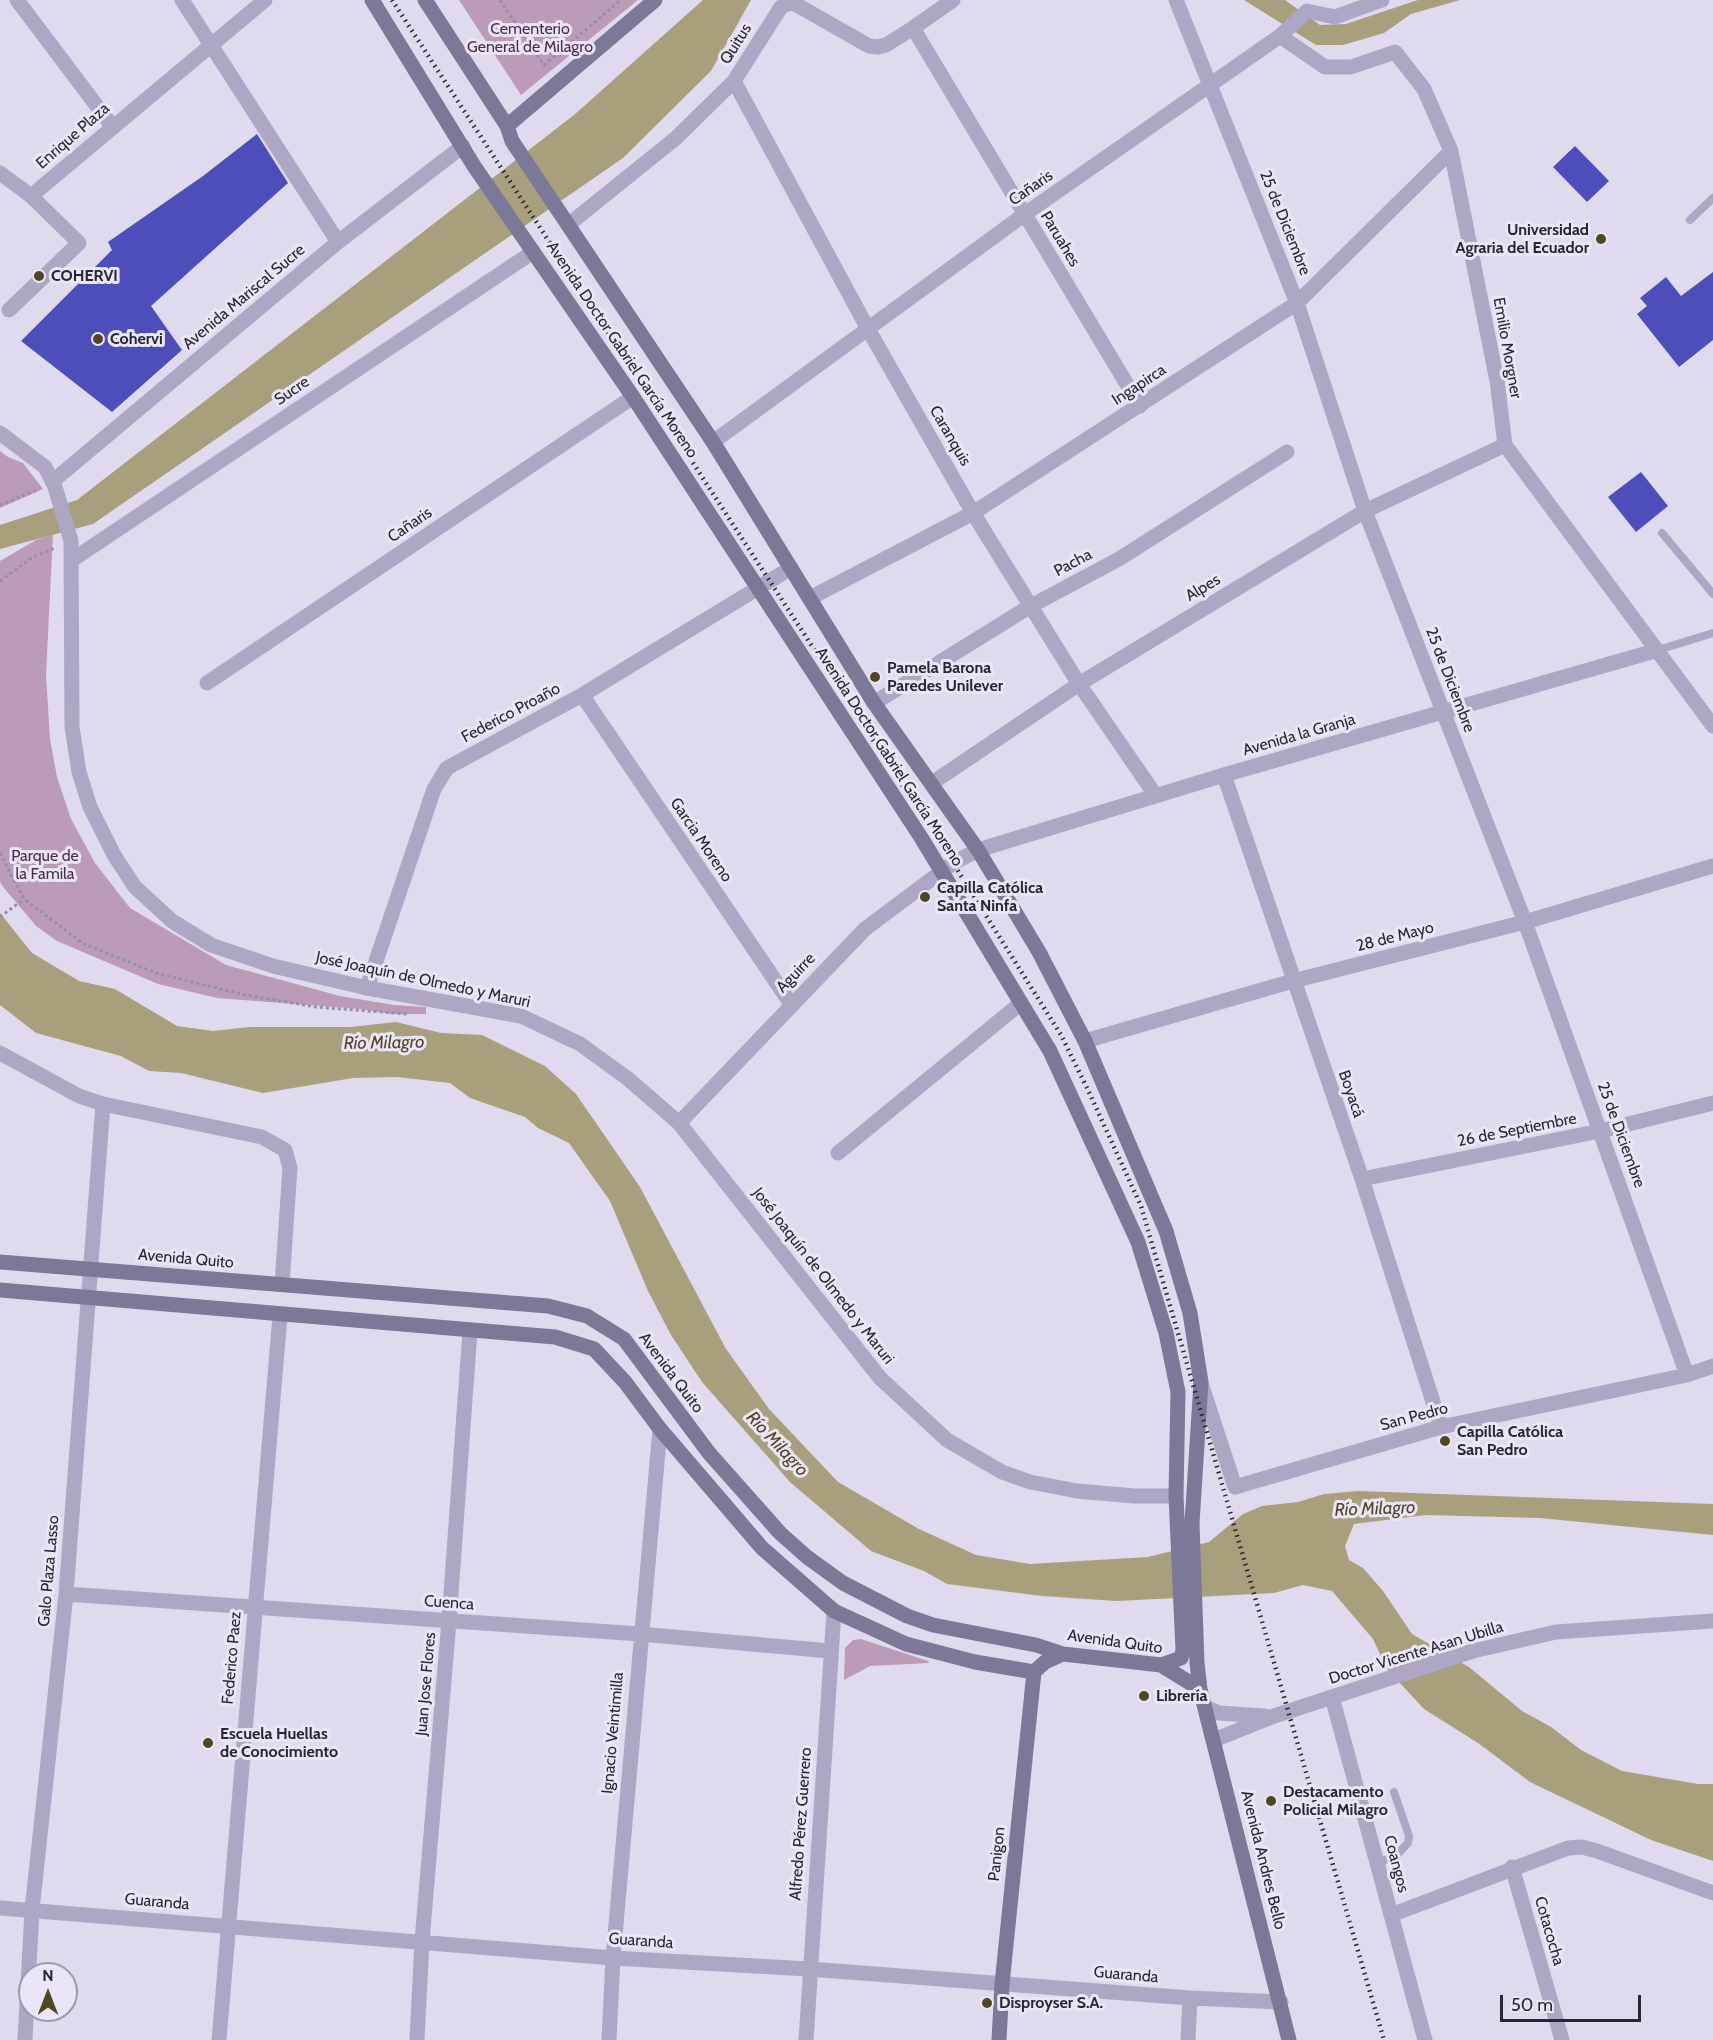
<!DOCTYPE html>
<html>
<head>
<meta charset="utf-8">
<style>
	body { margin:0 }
	#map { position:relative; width:1713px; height:2040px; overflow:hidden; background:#dfdaee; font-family:Cabin,sans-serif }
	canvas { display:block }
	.north { position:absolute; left:18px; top:1962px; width:60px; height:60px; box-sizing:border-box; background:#eae5f7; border:2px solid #9c99a8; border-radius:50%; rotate:0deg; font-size:16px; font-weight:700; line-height:24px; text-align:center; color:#272732 }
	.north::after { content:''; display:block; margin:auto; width:21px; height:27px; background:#4f4721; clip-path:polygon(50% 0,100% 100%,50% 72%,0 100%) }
	.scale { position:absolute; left:1500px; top:1995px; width:141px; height:27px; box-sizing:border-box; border:3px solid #272732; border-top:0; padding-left:8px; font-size:18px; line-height:21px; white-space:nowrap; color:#272732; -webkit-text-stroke:4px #eae5f7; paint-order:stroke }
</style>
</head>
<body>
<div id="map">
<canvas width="1713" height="2040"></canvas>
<div class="north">N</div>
<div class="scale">50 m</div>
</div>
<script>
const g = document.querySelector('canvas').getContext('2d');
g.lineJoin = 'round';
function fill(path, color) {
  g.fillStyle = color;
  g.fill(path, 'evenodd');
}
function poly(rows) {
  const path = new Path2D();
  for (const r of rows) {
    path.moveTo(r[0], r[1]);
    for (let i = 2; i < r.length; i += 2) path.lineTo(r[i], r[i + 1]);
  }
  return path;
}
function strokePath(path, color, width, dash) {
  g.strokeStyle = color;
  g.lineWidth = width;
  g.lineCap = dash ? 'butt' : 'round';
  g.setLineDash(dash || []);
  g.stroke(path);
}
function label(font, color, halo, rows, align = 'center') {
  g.font = font + ' Cabin,sans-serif';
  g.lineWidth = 6;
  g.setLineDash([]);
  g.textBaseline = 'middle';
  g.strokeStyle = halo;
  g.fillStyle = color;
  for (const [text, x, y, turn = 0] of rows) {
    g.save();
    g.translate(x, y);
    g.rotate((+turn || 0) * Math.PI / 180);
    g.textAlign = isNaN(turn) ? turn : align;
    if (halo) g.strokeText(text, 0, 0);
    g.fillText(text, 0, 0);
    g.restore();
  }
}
fill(poly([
	[459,0,638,0,521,95],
	[0,451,8,457,23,463,43,489,0,508],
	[53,534,46,675,50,739,57,777,71,819,95,863,130,908,226,965,340,996,394,1005,426,1007,426,1014,391,1014,360,1009,217,998,158,984,57,941,36,926,4,888,0,882,0,561,36,540],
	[861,1639,928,1661,929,1663,870,1666,844,1680,845,1648,853,1640]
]), '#bc9bb9');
fill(poly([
	[703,0,751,0,711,71,623,158,93,524,0,549,0,525,77,500,574,115],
	[1244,0,1285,0,1320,25,1346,24,1418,0,1460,0,1411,14,1384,33,1343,45,1316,45],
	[0,913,32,953,79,981,115,989,177,1026,213,1031,249,1027,351,1027,396,1022,441,1033,482,1035,545,1066,576,1094,640,1187,726,1349,769,1409,838,1482,919,1529,976,1555,1030,1564,1148,1557,1209,1542,1243,1514,1262,1506,1298,1502,1324,1494,1358,1491,1713,1504,1713,1535,1540,1518,1426,1515,1354,1524,1345,1546,1349,1560,1363,1568,1383,1591,1412,1634,1469,1667,1522,1711,1551,1727,1581,1750,1622,1771,1698,1784,1713,1784,1713,1861,1651,1840,1530,1782,1478,1743,1424,1709,1387,1669,1373,1639,1332,1591,1303,1585,1274,1593,1117,1601,1042,1596,947,1584,924,1571,871,1551,790,1482,702,1382,671,1335,648,1291,610,1201,569,1143,538,1128,525,1117,470,1098,450,1083,397,1077,353,1078,263,1093,181,1073,149,1071,121,1056,36,1033,0,1005]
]), '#a89f7c');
fill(poly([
	[257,134,288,183,151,306,182,350,112,412,21,341,112,250,108,242,203,176],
	[1575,146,1609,181,1587,202,1553,167],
	[1713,272,1713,340,1679,367,1637,314,1647,306,1640,298,1666,277,1681,296],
	[1641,472,1668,506,1636,532,1608,497]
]), '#4d4eb9');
strokePath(poly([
	[500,0,544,65,621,0],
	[0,505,37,490],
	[0,581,33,557,55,548],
	[0,853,24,899,41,912,84,944,159,974,246,995,316,1007,408,1014],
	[0,917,24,899]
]), '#958fad', 3, [3, 3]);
strokePath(poly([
	[1690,220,1713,198],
	[1662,533,1713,594],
	[1658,650,1713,633],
	[1377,1863,1396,1856,1408,1843,1409,1836,1394,1792]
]), '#ada7c5', 8);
strokePath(poly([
	[17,0,112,126],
	[182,0,338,242],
	[1176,0,1297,303,1365,511,1525,922,1687,1375],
	[913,28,1140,406],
	[1280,36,1325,67,1351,67,1395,52,1424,89,1451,151,1497,381,1505,445,1713,726],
	[734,81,868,329,973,513,1079,684,1156,796],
	[0,173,31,196,79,243,9,310],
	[31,196,265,0],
	[568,225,676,138,734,81,781,7,789,3,797,5,869,46,878,47,886,45,913,28,953,0],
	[0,433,45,467,55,487,71,541,72,727,79,772,90,807,114,855,135,887,172,921,211,945,273,966,367,988,521,1016,580,1044,627,1078,679,1123,880,1378,947,1440,1002,1472,1030,1482,1077,1491,1134,1496,1176,1496],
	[713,442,1025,214,1280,36,1307,11,1335,17,1382,0],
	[53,481,338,242,463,146],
	[72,560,533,252],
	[810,598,973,513,1297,303,1451,151],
	[207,683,633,397],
	[582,695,791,1004],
	[874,703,1029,607,1119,559,1287,452],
	[1224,775,1362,1179,1441,1427],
	[932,783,1079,684,1365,511,1505,445],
	[367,988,434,789,447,768,582,695,791,568],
	[1085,1041,1293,981,1525,922,1713,866],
	[0,1053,79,1096,103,1104,262,1137,285,1150,290,1168,282,1284],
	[679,1123,865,929,953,863,978,850,1224,775,1658,650],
	[838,1153,1021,1003],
	[1362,1179,1600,1131,1713,1103],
	[1201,1383,1235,1487,1441,1427,1687,1375,1713,1366],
	[66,1594,640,1634,830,1651],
	[1332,1697,1425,2040],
	[1205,1707,1219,1713,1265,1716],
	[1214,1740,1274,1716,1473,1651,1556,1632,1713,1621],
	[1512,1867,1562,2040],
	[0,1908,613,1958,809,1969,1190,1998,1281,2002],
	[1391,1915,1568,1848,1582,1847,1597,1851,1713,1893],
	[25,2040,32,1910,66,1594,103,1104],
	[219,2040,280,1316],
	[417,2040,422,1941,449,1621,470,1331],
	[609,2040,613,1958,660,1429],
	[806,2040,834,1611],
	[1188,2040,1190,1998]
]), '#ada7c5', 15);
strokePath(poly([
	[372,0,474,166,633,397,922,839,1050,1051,1138,1242,1166,1333,1178,1392,1176,1496,1183,1650,1181,1658,1161,1665],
	[425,0,507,126,512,141,713,442,874,703,978,850,1039,952,1085,1041,1166,1231,1190,1313,1201,1382,1192,1523,1197,1663,1200,1689,1289,2040],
	[507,126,655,0],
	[0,1262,548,1306,587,1316,624,1339,709,1453,780,1533,807,1557,843,1583,907,1616,933,1625,1036,1645,1063,1654,1161,1665,1200,1689],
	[0,1290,555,1337,594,1349,625,1382,660,1429,762,1548,834,1611,906,1644,975,1662,1034,1672],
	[1034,1672,1045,1662,1063,1654],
	[999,2040,1002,1984,1034,1672]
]), '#7c7998', 15);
strokePath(poly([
	[392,0,953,863,1061,1035,1088,1090,1141,1206,1384,2040]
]), '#272732', 4.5, [1.5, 4.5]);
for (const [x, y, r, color] of [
	[1601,239,6,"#4f4721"],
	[39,276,6,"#4f4721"],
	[98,339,6,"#4f4721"],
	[875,677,6,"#4f4721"],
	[925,897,6,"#4f4721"],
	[1445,1441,6,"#4f4721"],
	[1144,1696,6,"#4f4721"],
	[208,1743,6,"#4f4721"],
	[1271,1801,6,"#4f4721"],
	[987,2003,6,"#4f4721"]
]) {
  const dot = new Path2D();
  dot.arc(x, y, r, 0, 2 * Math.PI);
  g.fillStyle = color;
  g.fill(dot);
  strokePath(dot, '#eae5f7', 2);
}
label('16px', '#4e2d4a', '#eae5f7', [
	["Cementerio",530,29],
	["General de Milagro",530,47],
	["Parque de",45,856],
	["la Famila",45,874]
]);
label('16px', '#272732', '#eae5f7', [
	["Quitus",736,44,-58],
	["Enrique Plaza",73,136,-41],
	["Cañaris",1031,188,-35],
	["25 de Diciembre",1285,223,68],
	["Paruahes",1060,239,59],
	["Avenida Mariscal Sucre",244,297,-40],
	["Emilio Morgner",1507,348,80],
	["Avenida Doctor Gabriel García Moreno",622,350,56],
	["Ingapirca",1139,385,-33],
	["Sucre",292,391,-34],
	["Caranquis",950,436,60],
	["Cañaris",410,525,-34],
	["Pacha",1073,563,-28],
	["Alpes",1203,588,-31],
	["25 de Diciembre",1450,680,69],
	["Federico Proaño",511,713,-28],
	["Avenida la Granja",1299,735,-16],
	["Avenida Doctor Gabriel García Moreno",889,757,57],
	["Garcia Moreno",701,840,56],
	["28 de Mayo",1395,937,-14],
	["Aguirre",796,973,-46],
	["José Joaquín de Olmedo y Maruri",423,980,12],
	["Boyacá",1351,1094,71],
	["26 de Septiembre",1517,1130,-11],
	["25 de Diciembre",1621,1135,70],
	["Avenida Quito",186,1259,5],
	["José Joaquín de Olmedo y Maruri",823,1276,52],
	["Avenida Quito",671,1373,53],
	["San Pedro",1414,1417,-15],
	["Galo Plaza Lasso",49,1571,-85],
	["Cuenca",449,1603,4],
	["Avenida Quito",1115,1642,8],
	["Doctor Vicente Asan Ubilla",1416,1653,-17],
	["Federico Paez",232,1658,-85],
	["Juan Jose Flores",426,1684,-85],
	["Ignacio Veintimilla",613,1733,-85],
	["Alfredo Pérez Guerrero",801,1824,-86],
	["Panigon",997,1854,-84],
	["Avenida Andres Bello",1263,1860,76],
	["Coangos",1396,1864,75],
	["Guaranda",157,1902,5],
	["Cotacocha",1549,1931,74],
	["Guaranda",641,1941,4],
	["Guaranda",1126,1975,5]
]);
label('bold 16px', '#272732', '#eae5f7', [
	["Universidad",1589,230,"right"],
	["Agraria del Ecuador",1589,248,"right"],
	["COHERVI",51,276],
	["Cohervi",110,339],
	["Pamela Barona",887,668],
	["Paredes Unilever",887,686],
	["Capilla Católica",937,888],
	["Santa Ninfa",937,906],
	["Capilla Católica",1457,1432],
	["San Pedro",1457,1450],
	["Librería",1156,1696],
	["Escuela Huellas",220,1734],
	["de Conocimiento",220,1752],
	["Destacamento",1283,1792],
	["Policial Milagro",1283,1810],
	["Disproyser S.A.",999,2003]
], 'left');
label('italic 18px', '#4f4721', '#eae5f7', [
	["Río Milagro",384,1043,-1],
	["Río Milagro",777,1444,47],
	["Río Milagro",1375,1509,-2]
]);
</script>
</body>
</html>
